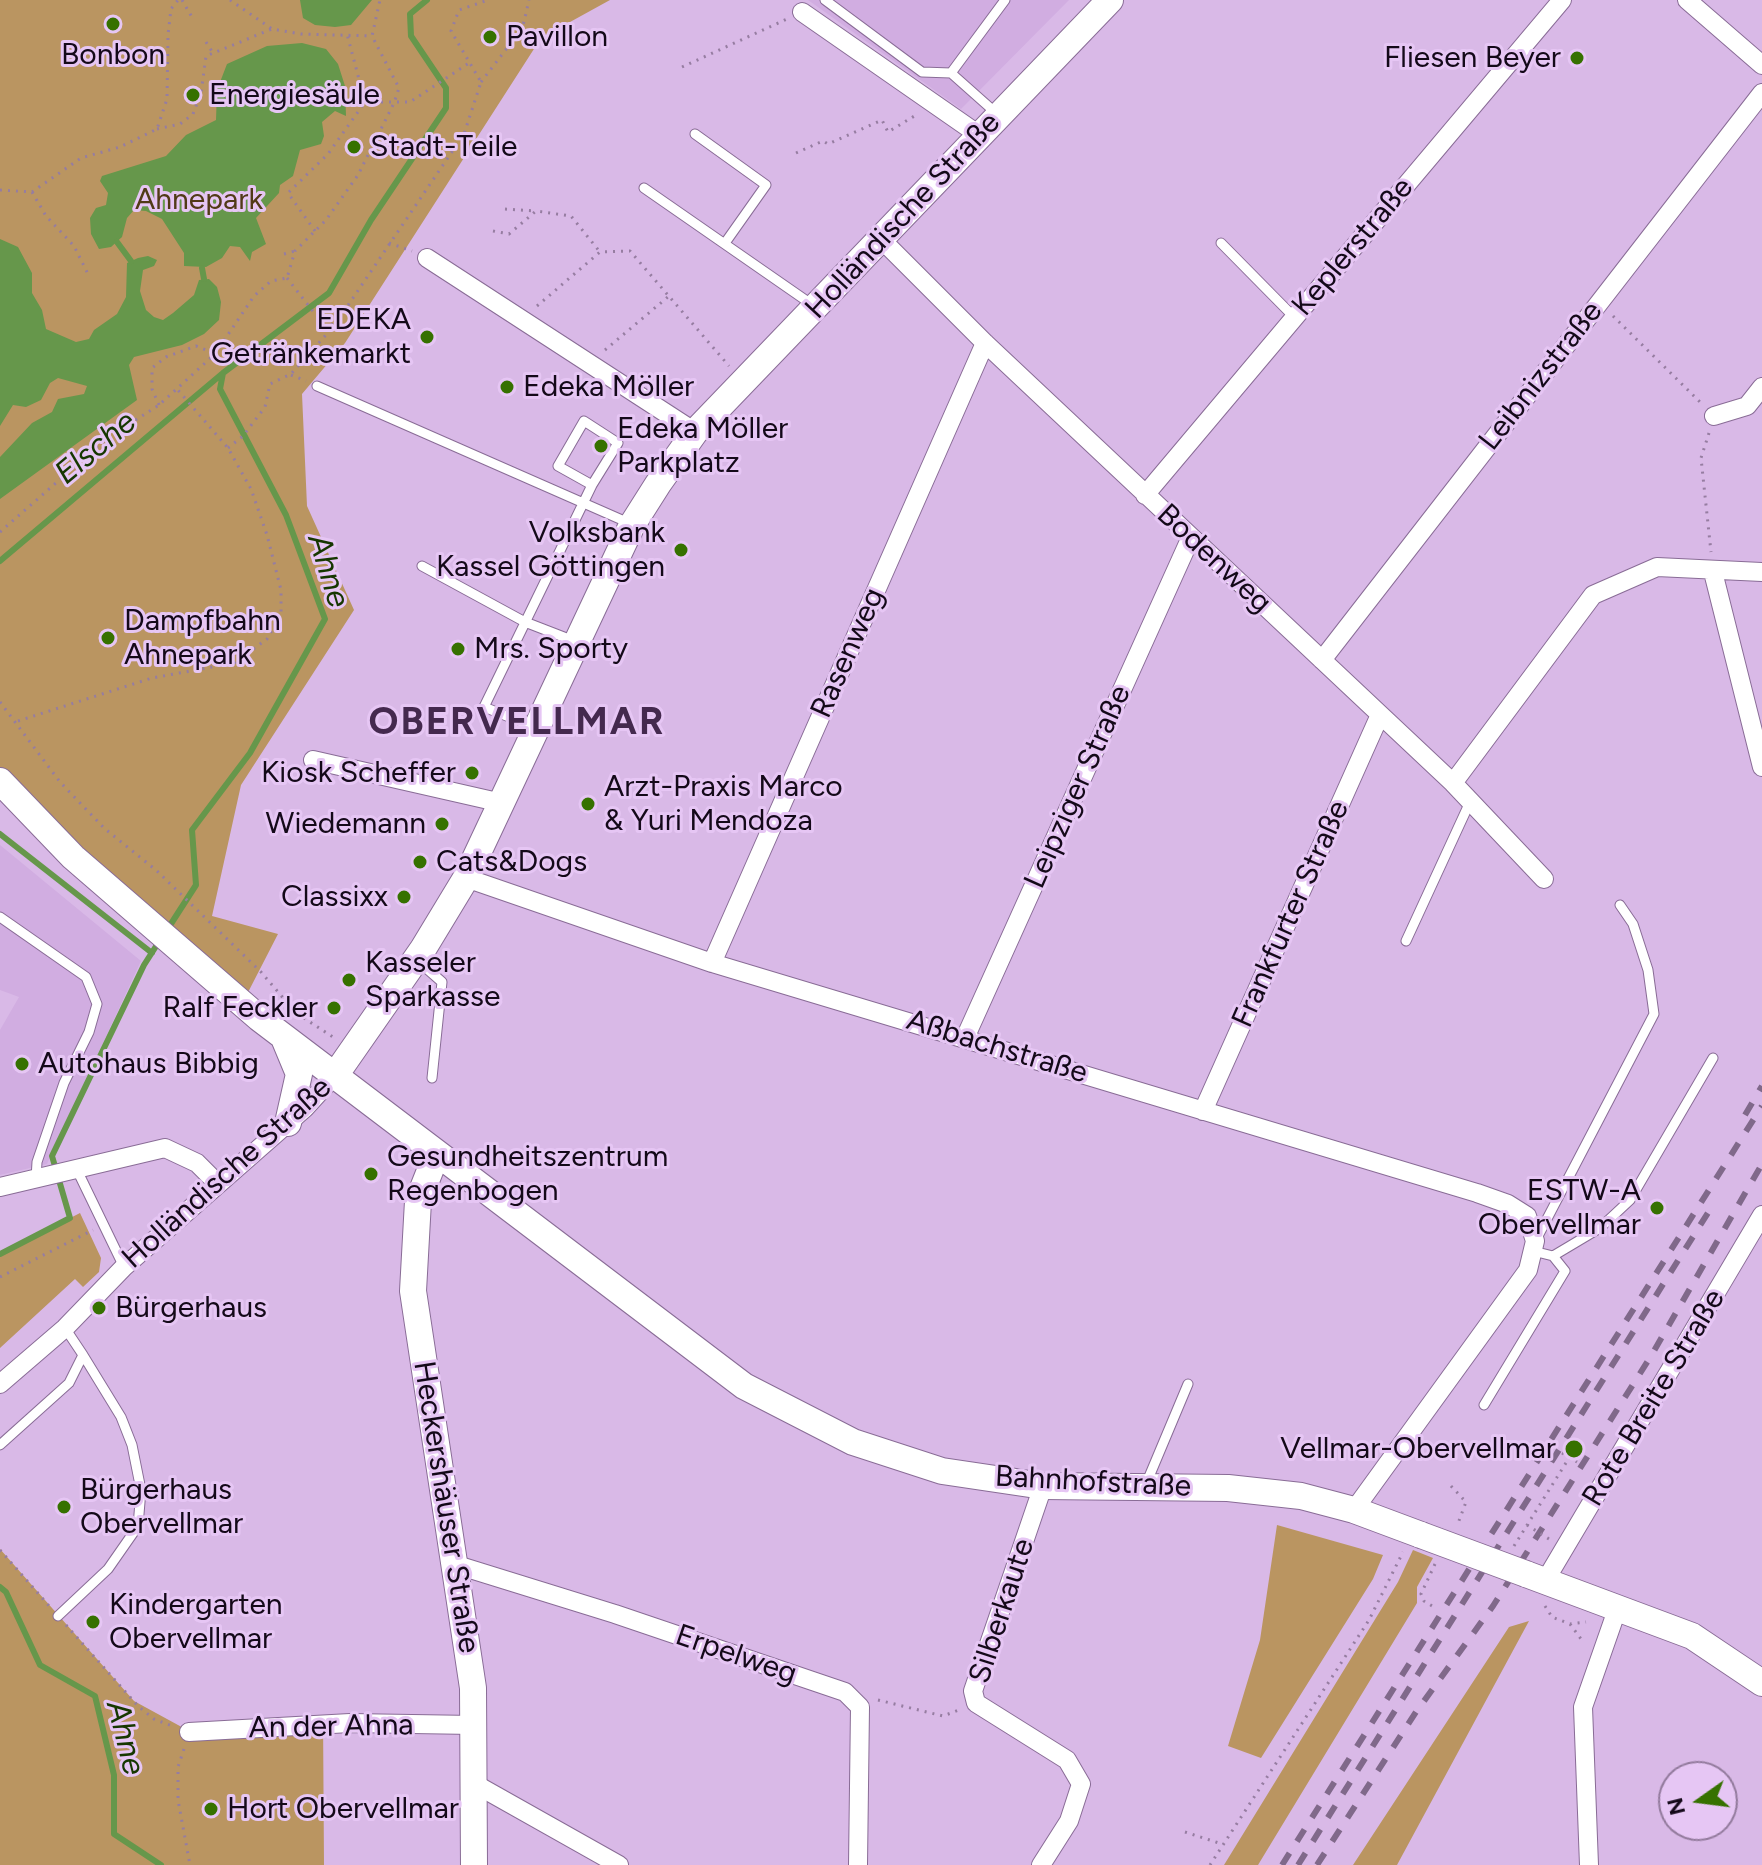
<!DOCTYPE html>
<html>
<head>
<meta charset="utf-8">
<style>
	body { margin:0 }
	#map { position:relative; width:1762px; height:1865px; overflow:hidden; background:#d9b9e7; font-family:Figtree,sans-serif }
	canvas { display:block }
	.north { position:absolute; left:1658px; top:1761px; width:80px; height:80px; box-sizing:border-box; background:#e6c6f4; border:2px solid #927a9c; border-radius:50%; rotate:256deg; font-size:22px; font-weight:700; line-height:32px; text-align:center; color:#140919 }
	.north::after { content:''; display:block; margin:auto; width:28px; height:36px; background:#367100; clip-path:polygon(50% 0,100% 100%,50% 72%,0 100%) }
</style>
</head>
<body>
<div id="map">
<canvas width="1762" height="1865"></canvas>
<div class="north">N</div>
</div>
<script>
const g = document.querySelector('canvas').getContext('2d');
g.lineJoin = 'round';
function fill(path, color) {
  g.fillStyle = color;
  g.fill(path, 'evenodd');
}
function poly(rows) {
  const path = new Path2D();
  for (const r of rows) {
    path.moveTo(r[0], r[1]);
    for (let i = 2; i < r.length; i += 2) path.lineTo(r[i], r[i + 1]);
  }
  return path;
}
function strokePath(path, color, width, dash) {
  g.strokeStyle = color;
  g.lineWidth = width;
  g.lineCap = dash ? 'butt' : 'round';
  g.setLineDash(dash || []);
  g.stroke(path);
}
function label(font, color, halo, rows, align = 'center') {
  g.font = font + ' Figtree,sans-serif';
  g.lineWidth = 6;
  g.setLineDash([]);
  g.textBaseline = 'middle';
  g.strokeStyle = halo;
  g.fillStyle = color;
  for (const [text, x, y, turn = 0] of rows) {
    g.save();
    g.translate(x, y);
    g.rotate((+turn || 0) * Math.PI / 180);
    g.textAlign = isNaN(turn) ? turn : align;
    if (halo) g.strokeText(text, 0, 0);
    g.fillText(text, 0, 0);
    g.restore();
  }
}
fill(poly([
	[808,0,1069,0,961,109],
	[0,845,141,961,47,1164,0,1175,0,1030,19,997,0,990]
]), '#d1ade1');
fill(poly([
	[0,0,610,0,541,38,345,343,302,394,307,506,354,610,241,785,212,916,278,934,242,1004,0,781],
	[80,1213,101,1258,99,1272,83,1287,75,1279,0,1348,0,1254],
	[1277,1525,1383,1555,1373,1579,1261,1758,1228,1746,1260,1640],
	[0,1549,134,1701,189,1731,323,1715,324,1865,0,1865],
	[1413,1550,1433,1558,1417,1587,1417,1603,1258,1865,1224,1865,1398,1582],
	[1529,1621,1397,1865,1353,1865,1509,1627]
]), '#ba9561');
fill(poly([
	[300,0,372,0,351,25,335,27,315,25,303,18],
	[302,43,326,49,338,64,345,86,346,116,335,111,322,122,324,136,321,144,300,150,293,176,280,185,279,193,256,218,266,244,252,252,250,261,240,247,230,246,222,258,206,267,184,266,184,253,162,219,146,211,134,210,127,218,122,237,111,247,99,249,91,234,90,218,96,208,106,205,108,193,100,181,102,176,166,156,186,135,216,120,217,90,227,64,267,46],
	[0,239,18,247,32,273,32,293,42,310,46,329,76,342,89,339,94,330,117,314,126,297,127,263,138,258,148,256,157,260,154,266,143,270,140,291,146,310,154,317,163,320,173,313,194,295,199,280,209,279,217,287,221,302,219,320,204,334,182,345,134,357,129,365,137,400,0,499,0,457,32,423,52,412,58,399,84,394,87,386,58,378,50,383,41,400,26,407,13,405,0,426]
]), '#66974b');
strokePath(poly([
	[117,242,131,261],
	[202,268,204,279],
	[0,561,223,373],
	[0,834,152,953],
	[167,930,196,885,192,830,250,753,325,619,286,515,220,389,223,373,329,293,371,220,446,108,446,88,411,36,410,14,427,0],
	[0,1254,70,1218,52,1156,144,965,160,940],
	[0,1587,6,1592,40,1665,95,1696,114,1775,114,1834,161,1865]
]), '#66974b', 6);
const lane = poly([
	[825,0,922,72,951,73],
	[996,113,951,73,1005,0],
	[695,134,766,185,725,243],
	[644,188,814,306],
	[1221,243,1294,317],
	[317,386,629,523],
	[422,566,525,622,574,641],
	[534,727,484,707,592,485,618,443,584,421,558,466,592,485],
	[0,917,86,977,97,1004,89,1032,64,1083,37,1162,36,1179],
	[1406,941,1470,802],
	[418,961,442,982,432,1078],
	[77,1170,124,1267],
	[1537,1238,1654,1014,1648,970,1633,924,1620,905],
	[1553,1256,1600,1228,1630,1200,1713,1058],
	[1484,1405,1565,1271,1553,1256,1533,1251],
	[0,1445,69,1383,83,1355,65,1328],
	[1146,1484,1188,1384],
	[58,1616,108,1569,138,1526,141,1490,132,1445,121,1417,83,1355]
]);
const street = poly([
	[1687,0,1762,65],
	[802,12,979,135],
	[882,240,985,343,1453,783,1544,879],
	[427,258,695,432],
	[1714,416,1747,406,1762,387],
	[1145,495,1562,0],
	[1713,572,1762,767],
	[1322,660,1762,93],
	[313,760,502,803],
	[1453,783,1593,595,1657,567,1762,572],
	[466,878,712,963,1477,1193,1508,1204,1527,1216,1535,1241,1528,1270,1354,1510],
	[712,963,985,343],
	[965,1038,1191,537],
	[1203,1111,1379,717],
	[0,1187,165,1148,197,1163,217,1183],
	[0,1384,65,1328,124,1267,305,1108,336,1074],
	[457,1565,615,1614,845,1692,860,1707,858,1865],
	[1545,1581,1762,1215],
	[189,1732,350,1723,474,1725],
	[475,1784,619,1865],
	[1041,1865,1069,1821,1081,1784,1067,1760,976,1703,973,1691,1043,1486],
	[1589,1865,1583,1707,1618,1607]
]);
const secondary = poly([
	[0,781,73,857,259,1018,744,1386,853,1442,942,1471,1043,1486,1228,1488,1301,1496,1354,1510,1421,1535],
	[284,1038,299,1074,288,1123],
	[336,1074,423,949,466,878,632,525,658,484,695,432,1110,0],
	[437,1153,418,1201,413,1291,473,1688,474,1865],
	[1526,1574,1692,1636,1762,1683]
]);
strokePath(lane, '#896c96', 11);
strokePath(street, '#896c96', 20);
strokePath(secondary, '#896c96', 28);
strokePath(poly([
	[182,0,193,19],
	[230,0,272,29,301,34,372,36],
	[206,42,213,53],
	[682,67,787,19],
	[481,82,514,39,524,22,529,0],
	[365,102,410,102,469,63],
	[157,129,180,124,193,114,201,93,206,56,272,29],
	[796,153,823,141,828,144,882,120,888,132,916,115],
	[0,190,32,192,81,158,120,147,157,129,167,99,168,35,171,9,178,0],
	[32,192,46,216,74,246,88,274],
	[505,209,536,211],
	[315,231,288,193,328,154,365,102,347,34],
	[493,231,509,234,536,211,571,216,600,252],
	[389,243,412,251],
	[284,254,295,251],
	[287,278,315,314,334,326],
	[537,306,600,252,630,251,729,366],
	[1613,316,1702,404],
	[605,350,669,296],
	[291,375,306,381],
	[159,405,152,389,152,368,166,357,196,346,214,353],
	[1709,433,1701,458,1711,552],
	[228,448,243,436,265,407,270,384,291,374,334,326,464,134,481,82,451,31,459,10,488,0],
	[0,532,106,439,159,405,215,354,254,296,271,281,287,278,295,251,326,220,358,175,394,103,399,88,372,36,380,0],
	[0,702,60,782,104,828,157,871,261,972,296,1013,333,1037],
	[18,721,152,678,234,663,267,639,281,614,281,590,267,535,251,489,228,448,177,389],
	[0,1277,93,1230],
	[1562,1453,1577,1462],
	[1451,1486,1466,1502,1457,1526],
	[1514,1546,1569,1458],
	[0,1550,50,1607],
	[1435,1564,1421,1594,1424,1601,1437,1609],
	[1545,1606,1552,1617,1570,1624,1586,1622],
	[1570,1624,1584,1643],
	[66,1625,138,1706,154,1719,172,1726],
	[878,1700,943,1716,959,1710],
	[184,1749,178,1767,178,1800,190,1865],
	[1185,1832,1222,1844],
	[1210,1865,1369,1620,1403,1552]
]), '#967da1', 3, [2, 6]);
strokePath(lane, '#fff', 9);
strokePath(street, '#fff', 18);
strokePath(secondary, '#fff', 26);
strokePath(poly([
	[1745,1115,1762,1086],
	[1282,1865,1762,1106],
	[1298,1865,1711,1208],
	[1317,1865,1416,1712,1493,1606,1651,1356,1762,1164]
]), '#80698a', 6, [14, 14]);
const secondaryBridge = poly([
	[1421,1535,1526,1574]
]);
strokePath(secondaryBridge, '#896c96', 28, []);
strokePath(poly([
	[1527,1525,1549,1539]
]), '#967da1', 3, [2, 6]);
strokePath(secondaryBridge, '#fff', 26);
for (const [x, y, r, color] of [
	[113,24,8,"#367100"],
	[490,37,8,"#367100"],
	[1577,58,8,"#367100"],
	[193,95,8,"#367100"],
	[354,147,8,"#367100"],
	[427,337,8,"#367100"],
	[507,387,8,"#367100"],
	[601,446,8,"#367100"],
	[681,550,8,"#367100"],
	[108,638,8,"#367100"],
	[458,649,8,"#367100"],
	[472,773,8,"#367100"],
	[588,804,8,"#367100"],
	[442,824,8,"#367100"],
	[420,862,8,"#367100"],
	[404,897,8,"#367100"],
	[349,980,8,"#367100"],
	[334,1008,8,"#367100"],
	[22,1064,8,"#367100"],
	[371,1174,8,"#367100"],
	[1657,1208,8,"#367100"],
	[99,1308,8,"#367100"],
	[1574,1449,10,"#367100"],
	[64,1507,8,"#367100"],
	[93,1622,8,"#367100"],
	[211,1809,8,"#367100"]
]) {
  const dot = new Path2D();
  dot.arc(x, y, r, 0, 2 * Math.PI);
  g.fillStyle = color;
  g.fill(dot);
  strokePath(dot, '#e6c6f4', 3);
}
label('30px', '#140919', '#e6c6f4', [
	["Pavillon",506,37],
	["Bonbon",113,55,"center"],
	["Fliesen Beyer",1561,58,"right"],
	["Energiesäule",209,95],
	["Stadt-Teile",370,147],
	["EDEKA",411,320,"right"],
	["Getränkemarkt",411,354,"right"],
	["Edeka Möller",523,387],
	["Edeka Möller",617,429],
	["Parkplatz",617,463],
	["Volksbank",665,533,"right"],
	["Kassel Göttingen",665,567,"right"],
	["Dampfbahn",124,621],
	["Ahnepark",124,655],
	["Mrs. Sporty",474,649],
	["Kiosk Scheffer",456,773,"right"],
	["Arzt-Praxis Marco",604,787],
	["& Yuri Mendoza",604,821],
	["Wiedemann",426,824,"right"],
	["Cats&Dogs",436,862],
	["Classixx",388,897,"right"],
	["Kasseler",365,963],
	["Sparkasse",365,997],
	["Ralf Feckler",318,1008,"right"],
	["Autohaus Bibbig",38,1064],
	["Gesundheitszentrum",387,1157],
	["Regenbogen",387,1191],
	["ESTW-A",1641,1191,"right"],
	["Obervellmar",1641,1225,"right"],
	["Bürgerhaus",115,1308],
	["Vellmar-Obervellmar",1556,1449,"right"],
	["Bürgerhaus",80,1490],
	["Obervellmar",80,1524],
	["Kindergarten",109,1605],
	["Obervellmar",109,1639],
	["Hort Obervellmar",227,1809]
], 'left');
label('30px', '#513a17', '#e6c6f4', [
	["Ahnepark",199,200]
]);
label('30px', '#140919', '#e6c6f4', [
	["Holländische Straße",903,216,-47],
	["Keplerstraße",1353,247,-50],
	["Leibnizstraße",1541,376,-52],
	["Bodenweg",1214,559,43],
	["Rasenweg",848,653,-66],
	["Leipziger Straße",1078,787,-66],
	["Frankfurter Straße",1291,914,-66],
	["Aßbachstraße",997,1047,17],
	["Holländische Straße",227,1173,-42],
	["Rote Breite Straße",1654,1398,-59],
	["Bahnhofstraße",1093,1482,3],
	["Heckershäuser Straße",446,1507,81],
	["Silberkaute",1002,1611,-72],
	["Erpelweg",736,1655,19],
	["An der Ahna",331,1727,-1]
]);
label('italic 32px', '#163700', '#e6c6f4', [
	["Elsche",96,448,-40],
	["Ahne",328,571,73],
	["Ahne",125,1738,76]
]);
g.letterSpacing = '2px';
label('bold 38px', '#44294e', '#e6c6f4', [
	["OBERVELLMAR",517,723]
]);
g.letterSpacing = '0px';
</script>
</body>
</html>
